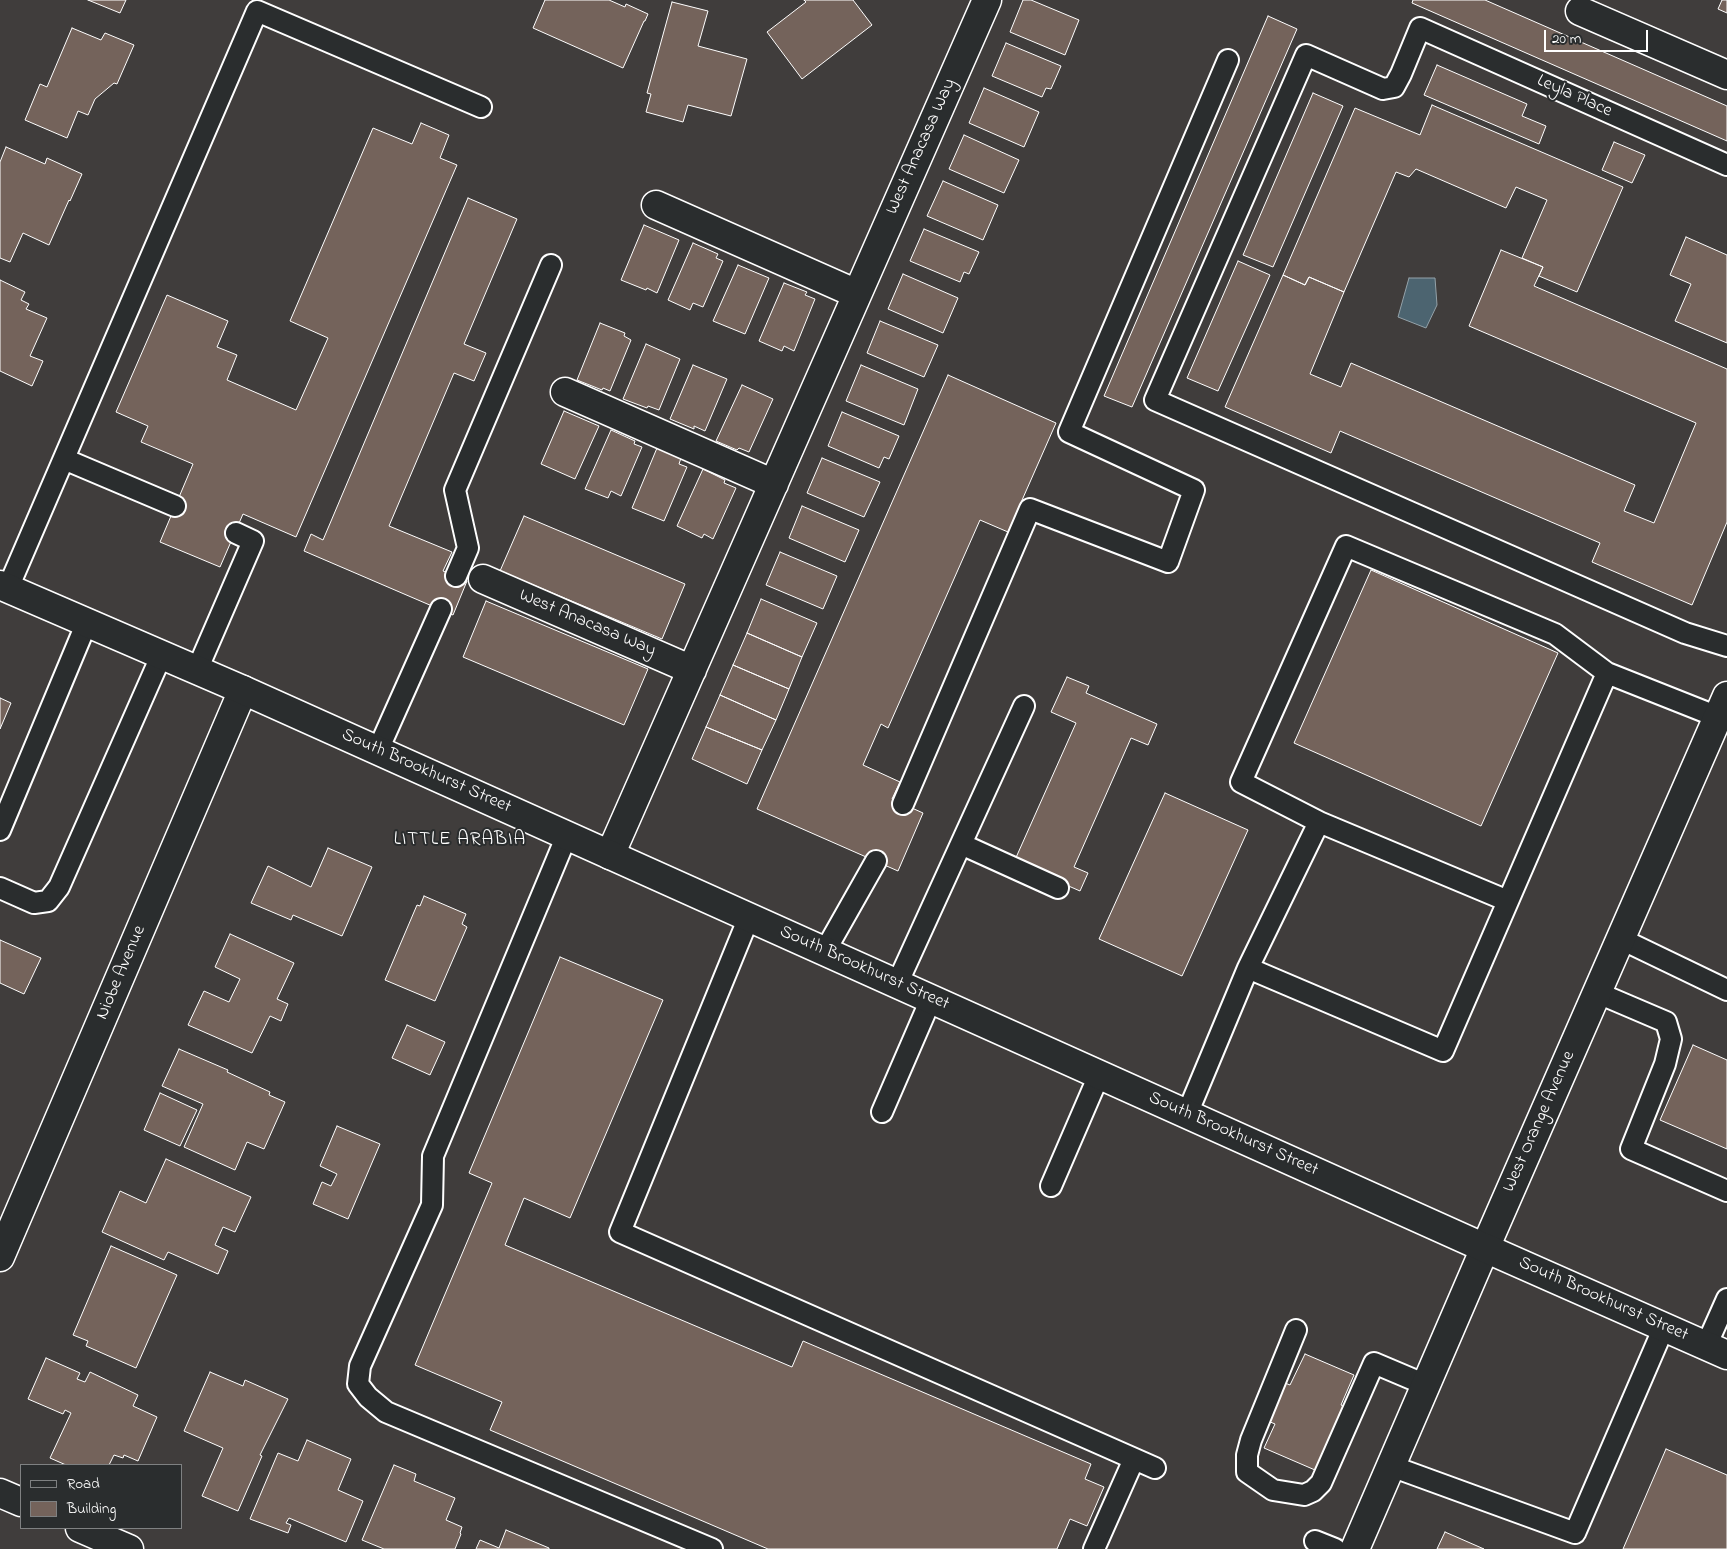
<!DOCTYPE html>
<html>
<head>
<meta charset="utf-8">
<style>
	body { margin:0 }
	#map { position:relative; width:1727px; height:1549px; overflow:hidden; background:#403d3c; font-family:"Indie Flower",sans-serif }
	canvas { display:block }
	.legend { position:absolute; left:20px; top:1464px; width:162px; height:65px; box-sizing:border-box; background:#2a2d2e; border:1px solid #7f8182; margin:0; padding:6px 9px; list-style:none; font-size:15px; color:#fff }
	.legend li { display:flex; align-items:center; gap:10px; height:25px }
	.legend b { width:25px; border:1px solid #7f8182 }
	.scale { position:absolute; left:1544px; top:30px; width:104px; height:22px; box-sizing:border-box; border:2px solid #fff; border-top:0; padding-left:6px; font-size:15px; line-height:18px; white-space:nowrap; color:#fff; -webkit-text-stroke:4px #2a2d2e; paint-order:stroke }
</style>
</head>
<body>
<div id="map">
<canvas width="1727" height="1549"></canvas>
<ul class="legend">
<li><b style="height:6px;background:#2a2d2e"></b>Road</li>
<li><b style="height:14px;background:#74635b"></b>Building</li>
</ul>
<div class="scale">20 m</div>
</div>
<script>
const g = document.querySelector('canvas').getContext('2d');
g.lineJoin = 'round';
function fill(path, color) {
  g.fillStyle = color;
  g.fill(path, 'evenodd');
}
function poly(rows) {
  const path = new Path2D();
  for (const r of rows) {
    path.moveTo(r[0], r[1]);
    for (let i = 2; i < r.length; i += 2) path.lineTo(r[i], r[i + 1]);
  }
  return path;
}
function strokePath(path, color, width, dash) {
  g.strokeStyle = color;
  g.lineWidth = width;
  g.lineCap = dash ? 'butt' : 'round';
  g.setLineDash(dash || []);
  g.stroke(path);
}
function label(font, color, halo, rows, align = 'center') {
  g.font = font + ' "Indie Flower",sans-serif';
  g.lineWidth = 4;
  g.setLineDash([]);
  g.textBaseline = 'middle';
  g.strokeStyle = halo;
  g.fillStyle = color;
  for (const [text, x, y, turn = 0] of rows) {
    g.save();
    g.translate(x, y);
    g.rotate((+turn || 0) * Math.PI / 180);
    g.textAlign = isNaN(turn) ? turn : align;
    if (halo) g.strokeText(text, 0, 0);
    g.fillText(text, 0, 0);
    g.restore();
  }
}
const water = poly([
	[1409,278,1435,278,1437,305,1426,328,1398,317,1409,278]
]);
fill(water, '#4c6470');
strokePath(water, '#94a2a9', 1);
const building = poly([
	[88,0,126,0,120,13,88,0],
	[545,0,609,0,625,7,626,4,648,14,645,21,644,21,623,68,533,28,545,0],
	[804,0,853,0,872,25,802,79,767,32,806,2,804,0],
	[1023,0,1031,0,1079,20,1065,55,1010,32,1023,0],
	[1413,0,1485,0,1727,106,1727,141,1412,3,1413,0],
	[1722,0,1727,0,1727,13,1718,9,1722,0],
	[672,2,708,11,698,46,747,59,731,116,688,105,683,122,646,112,651,94,647,93,672,2],
	[1268,16,1297,29,1132,407,1104,396,1268,16],
	[72,28,101,40,105,33,134,45,117,84,114,83,95,99,88,115,78,111,67,138,25,120,40,84,47,87,72,28],
	[1006,43,1061,66,1051,89,1046,88,1042,97,992,76,1006,43],
	[1437,65,1527,104,1522,116,1546,126,1539,144,1424,95,1437,65],
	[984,88,1039,112,1024,147,969,123,984,88],
	[1313,93,1343,106,1273,267,1243,255,1313,93],
	[1432,105,1623,187,1577,292,1539,276,1543,267,1522,258,1547,200,1516,187,1506,208,1416,169,1409,177,1396,172,1344,292,1309,277,1305,285,1283,275,1355,108,1420,135,1432,105],
	[421,123,449,135,440,158,457,165,296,537,243,514,220,567,160,542,193,464,141,442,148,426,116,412,167,295,228,321,217,347,237,355,227,380,296,410,328,338,290,321,373,128,412,144,421,123],
	[964,135,1019,160,1004,193,949,169,964,135],
	[1614,142,1645,155,1632,183,1602,170,1614,142],
	[6,147,45,164,47,158,82,174,70,201,69,200,49,245,23,233,10,262,0,258,0,162,6,147],
	[943,181,998,205,983,240,927,216,943,181],
	[468,198,517,219,464,344,486,353,474,381,454,373,389,526,452,552,443,571,467,581,453,615,304,551,311,534,323,540,468,198],
	[644,225,679,240,657,293,647,288,646,290,621,280,644,225],
	[924,229,979,252,969,274,964,272,960,282,910,261,924,229],
	[1686,237,1727,255,1727,343,1675,321,1691,284,1670,275,1686,237],
	[693,243,718,254,716,258,723,261,703,307,693,303,690,310,668,300,693,243],
	[1501,250,1543,267,1534,286,1727,369,1727,522,1692,605,1592,562,1600,543,1340,431,1331,453,1225,407,1283,275,1305,285,1309,277,1344,292,1310,374,1341,387,1351,363,1635,485,1624,511,1654,523,1696,423,1469,326,1501,250],
	[1238,261,1270,275,1218,391,1187,378,1238,261],
	[738,265,769,278,745,334,713,321,738,265],
	[903,274,958,298,943,333,888,309,903,274],
	[0,280,25,292,21,300,29,304,26,309,47,318,30,356,43,361,32,386,0,371,0,280],
	[784,283,807,292,805,295,815,299,794,351,784,346,782,351,759,341,784,283],
	[880,321,938,345,924,377,867,353,880,321],
	[600,323,625,333,624,336,631,340,610,391,603,388,602,390,577,380,600,323],
	[646,344,680,359,659,410,648,406,647,408,623,399,646,344],
	[693,365,727,379,705,431,694,426,694,429,670,419,693,365],
	[861,365,918,389,904,425,846,401,861,365],
	[948,375,1056,423,1008,532,980,520,888,728,881,724,863,765,900,782,892,799,923,813,898,871,757,809,948,375],
	[742,385,773,399,749,452,739,448,737,450,716,441,742,385],
	[564,411,599,426,575,479,541,464,564,411],
	[842,412,899,436,889,459,884,457,879,468,828,446,842,412],
	[611,430,635,441,634,444,642,447,621,496,611,491,608,498,585,489,611,430],
	[657,448,681,458,679,464,687,467,664,521,632,508,657,448],
	[822,458,880,482,864,517,807,493,822,458],
	[703,469,725,480,724,483,736,488,713,539,704,534,702,538,677,526,703,469],
	[802,506,859,530,845,562,789,538,802,506],
	[524,516,685,584,662,639,500,571,524,516],
	[780,552,837,576,823,609,766,585,780,552],
	[1371,570,1558,653,1481,826,1294,743,1371,570],
	[761,599,817,623,802,657,747,633,761,599],
	[486,601,648,669,624,725,463,657,486,601],
	[747,633,802,657,789,689,733,665,747,633],
	[733,665,789,689,776,720,720,695,733,665],
	[1067,677,1089,686,1086,693,1157,724,1148,745,1131,738,1074,867,1088,873,1080,891,1014,862,1076,723,1051,712,1067,677],
	[720,695,776,720,762,750,706,727,720,695],
	[0,698,11,703,0,729,0,698],
	[706,727,762,750,747,784,692,759,706,727],
	[1165,793,1248,830,1182,976,1099,939,1165,793],
	[328,848,372,867,342,936,293,915,291,920,251,903,268,866,311,887,328,848],
	[424,896,466,914,462,924,467,927,435,1001,385,980,417,905,420,906,424,896],
	[230,934,294,963,277,999,288,1004,281,1021,270,1016,252,1053,188,1025,204,991,229,1002,240,979,215,967,230,934],
	[0,940,41,958,24,994,0,983,0,940],
	[560,957,663,1000,570,1218,524,1198,505,1245,792,1367,803,1341,1091,1464,1085,1479,1104,1487,1087,1526,1070,1519,1057,1549,768,1549,490,1430,502,1402,415,1365,492,1183,469,1173,560,957],
	[407,1025,445,1042,430,1075,392,1058,407,1025],
	[1693,1045,1727,1060,1727,1149,1660,1120,1693,1045],
	[179,1049,228,1070,227,1072,270,1092,269,1095,285,1102,264,1149,247,1142,235,1170,184,1147,203,1104,162,1086,179,1049],
	[160,1093,197,1110,180,1146,144,1130,160,1093],
	[337,1126,380,1144,348,1219,313,1204,322,1182,331,1186,337,1174,320,1166,337,1126],
	[166,1159,251,1197,235,1232,223,1227,215,1245,228,1251,218,1274,168,1252,164,1260,102,1232,120,1191,146,1203,166,1159],
	[111,1246,177,1275,136,1368,86,1346,88,1341,73,1335,111,1246],
	[1305,1354,1354,1375,1341,1405,1353,1411,1338,1445,1328,1441,1315,1470,1264,1448,1275,1424,1268,1421,1285,1383,1290,1385,1305,1354],
	[46,1358,80,1373,77,1379,85,1382,90,1372,138,1395,133,1406,157,1417,138,1461,124,1455,123,1458,114,1455,109,1465,66,1465,50,1458,71,1413,65,1410,63,1414,28,1399,46,1358],
	[210,1372,243,1386,245,1380,288,1399,260,1455,262,1456,238,1511,202,1496,223,1448,184,1431,210,1372],
	[307,1440,351,1459,338,1490,363,1501,346,1542,289,1518,286,1523,291,1525,288,1533,250,1519,278,1453,298,1461,307,1440],
	[1666,1449,1727,1475,1727,1549,1623,1549,1666,1449],
	[394,1465,416,1474,414,1481,455,1498,446,1520,462,1527,460,1533,461,1534,455,1549,384,1549,362,1540,394,1465],
	[506,1530,549,1548,549,1549,476,1549,480,1540,499,1548,506,1530],
	[1445,1532,1484,1549,1437,1549,1445,1532]
]);
fill(building, '#74635b');
strokePath(building, '#fff', 1);
const service = poly([
	[1727,165,1420,28,1401,74,1394,87,1383,89,1306,55,1155,400,1685,633,1727,646],
	[64,459,175,506],
	[456,576,468,548,455,490,551,265],
	[8,588,257,11,481,107],
	[197,670,253,541,236,533],
	[378,750,441,609],
	[903,804,1030,509,1168,562,1194,490,1069,432,1228,60],
	[1319,822,1508,901],
	[0,830,87,622],
	[567,835,433,1156,432,1205,360,1366,358,1384,368,1397,386,1412,712,1549],
	[961,844,1058,888],
	[0,888,34,903,48,901,59,887,162,654],
	[749,917,620,1232,1155,1468],
	[1621,939,1727,990],
	[825,951,876,861],
	[1248,968,1319,822,1241,782,1346,546,1555,634,1607,673],
	[897,984,1024,706],
	[1598,993,1666,1022,1671,1039,1665,1064,1631,1149,1727,1191],
	[882,1112,931,999],
	[1187,1114,1248,968,1443,1051,1607,673,1718,717],
	[1051,1186,1099,1075],
	[1296,1330,1251,1440,1247,1455,1247,1472,1273,1490,1304,1495,1313,1491,1321,1483,1374,1363,1426,1385],
	[1706,1346,1727,1299],
	[1391,1466,1575,1533,1664,1327],
	[1315,1541,1335,1549],
	[1094,1549,1134,1459]
]);
const minor = poly([
	[1580,11,1727,75],
	[656,205,857,294],
	[565,392,774,484],
	[483,579,692,670],
	[610,855,987,0],
	[0,1257,243,690],
	[0,1493,21,1502],
	[80,1528,129,1549]
]);
const tertiary = poly([
	[1355,1549,1485,1248,1727,696]
]);
const primary = poly([
	[0,585,243,690,1485,1248,1727,1355]
]);
strokePath(service, '#fff', 24);
strokePath(minor, '#fff', 31);
strokePath(tertiary, '#fff', 31);
strokePath(primary, '#fff', 31);
strokePath(service, '#2a2d2e', 20);
strokePath(minor, '#2a2d2e', 28);
strokePath(tertiary, '#2a2d2e', 28);
strokePath(primary, '#2a2d2e', 28);
label('18px', '#fff', '#2a2d2e', [
	["Leyla Place",1574,97,24],
	["West Anacasa Way",922,147,-66],
	["West Anacasa Way",587,624,23],
	["South Brookhurst Street",426,772,24],
	["South Brookhurst Street",864,969,24],
	["Niobe Avenue",122,973,-67],
	["West Orange Avenue",1540,1122,-66],
	["South Brookhurst Street",1233,1135,24],
	["South Brookhurst Street",1603,1300,24]
]);
g.letterSpacing = '1px';
label('19px', '#fff', '#2a2d2e', [
	["LITTLE ARABIA",460,841]
]);
g.letterSpacing = '0px';
</script>
</body>
</html>
